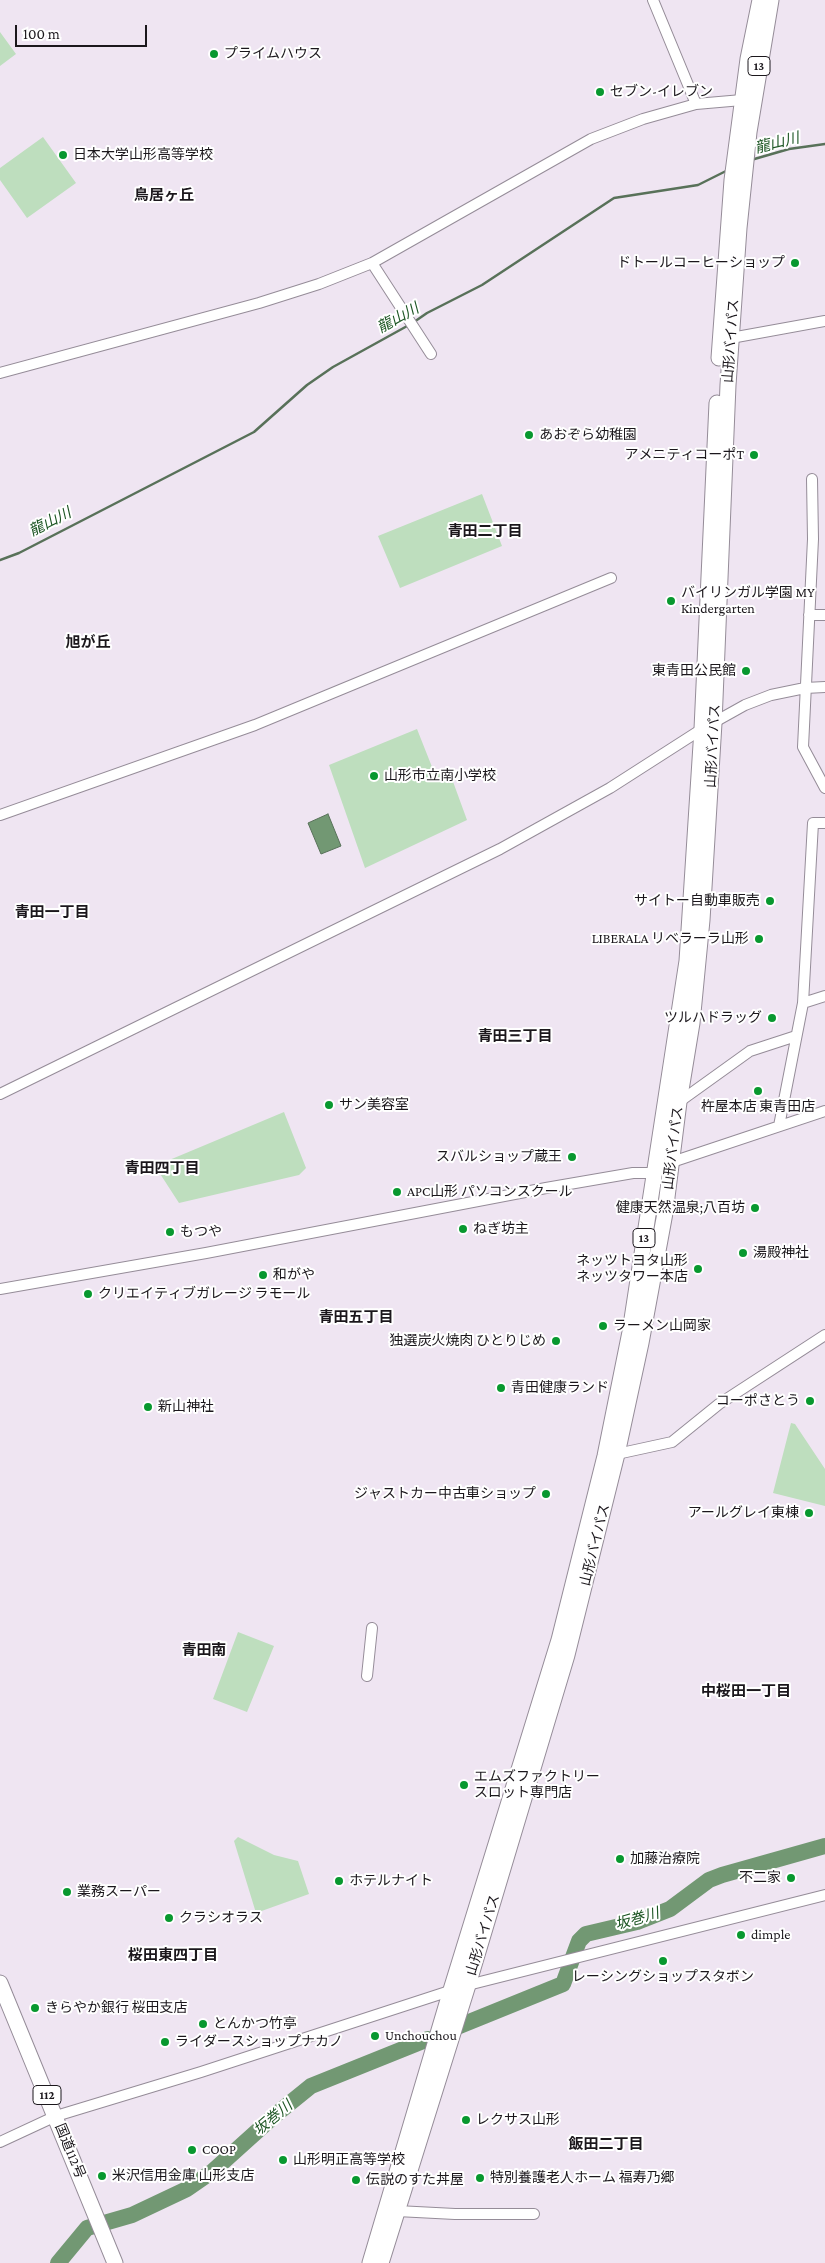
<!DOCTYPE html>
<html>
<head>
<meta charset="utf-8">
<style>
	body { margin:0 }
	#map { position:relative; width:825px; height:2263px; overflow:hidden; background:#efe5f2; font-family:"Crimson Pro",serif }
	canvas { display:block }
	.scale { position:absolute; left:15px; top:25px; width:132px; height:22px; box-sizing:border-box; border:2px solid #1b171c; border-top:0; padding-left:6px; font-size:15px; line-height:18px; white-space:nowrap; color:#1b171c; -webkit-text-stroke:4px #fff; paint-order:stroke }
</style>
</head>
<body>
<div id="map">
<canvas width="825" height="2263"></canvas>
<div class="scale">100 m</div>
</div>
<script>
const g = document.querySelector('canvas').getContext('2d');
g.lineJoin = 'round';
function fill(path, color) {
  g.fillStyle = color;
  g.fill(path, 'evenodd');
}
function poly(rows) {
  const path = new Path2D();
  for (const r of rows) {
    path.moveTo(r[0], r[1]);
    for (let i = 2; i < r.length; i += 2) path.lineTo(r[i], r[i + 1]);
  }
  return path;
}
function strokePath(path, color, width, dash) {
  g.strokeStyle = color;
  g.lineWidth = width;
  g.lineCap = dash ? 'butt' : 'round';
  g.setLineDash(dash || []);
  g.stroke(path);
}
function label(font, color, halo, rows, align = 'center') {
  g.font = font + ' "Crimson Pro","Noto Sans JP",serif';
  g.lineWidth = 4;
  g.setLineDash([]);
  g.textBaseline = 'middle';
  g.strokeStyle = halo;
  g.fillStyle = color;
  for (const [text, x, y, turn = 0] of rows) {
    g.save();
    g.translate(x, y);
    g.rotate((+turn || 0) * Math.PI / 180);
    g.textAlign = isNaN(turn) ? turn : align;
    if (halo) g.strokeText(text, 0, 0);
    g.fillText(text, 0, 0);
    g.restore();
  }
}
fill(poly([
	[0,32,16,54,0,66],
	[43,137,76,183,27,218,0,180,0,168],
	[482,494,502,546,400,588,378,536],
	[417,729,434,772,448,768,467,820,365,868,329,765],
	[284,1112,306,1168,299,1175,179,1203,155,1166],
	[791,1423,795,1424,825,1469,825,1506,773,1493],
	[238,1632,274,1646,247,1712,213,1699],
	[238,1837,274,1855,298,1861,309,1894,256,1913,234,1841]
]), '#bedebe');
const water = poly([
	[328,814,341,846,321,854,308,823,328,814]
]);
fill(water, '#729873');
strokePath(water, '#587159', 1);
strokePath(poly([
	[751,160,789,149,825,144],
	[414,322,427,313,482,285,614,198,698,185,728,170],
	[0,560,19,553,254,432,307,385,333,367,409,325]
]), '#587159', 2.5);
strokePath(poly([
	[447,2031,563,1984,579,1941,586,1934,637,1922,670,1909,709,1880,722,1875,825,1846],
	[58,2263,87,2228,132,2215,187,2189,213,2171,274,2116,311,2086,428,2039]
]), '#729873', 16);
const minor = poly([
	[653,0,696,104],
	[372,263,431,354],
	[731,338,825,321],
	[0,373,259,303,319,284,372,263,591,139,643,119,696,104,742,100],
	[812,479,813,539,803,747,825,788],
	[809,615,825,615],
	[0,815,255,725,611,578],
	[803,1003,825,996],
	[0,1094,500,849,610,788,702,729,745,705,771,695,805,688,825,687],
	[679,1102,750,1051,796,1036],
	[779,1126,803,1003,813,823,825,823],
	[0,1289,206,1253,546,1188,633,1173,654,1173,672,1162,825,1111],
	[617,1454,672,1442,719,1404,825,1335],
	[367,1676,372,1628],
	[0,2142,56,2116,201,2072,468,1985,825,1895],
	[397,2211,455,2214,534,2214]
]);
const highway = poly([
	[719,358,732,180,748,59,760,0],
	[0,1983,115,2263],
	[370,2263,451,1990,559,1640,605,1456,630,1332,687,961,702,729,717,403],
	[381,2263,468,1985,567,1655,617,1454,641,1343,665,1213,679,1102,692,1023,702,920,714,723,728,385,739,228,749,132,771,0]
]);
strokePath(minor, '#958c98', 12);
strokePath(highway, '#958c98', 17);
strokePath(minor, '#fff', 10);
strokePath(highway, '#fff', 15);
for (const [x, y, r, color] of [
	[214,54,5,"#08982f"],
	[600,92,5,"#08982f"],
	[63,155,5,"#08982f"],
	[795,263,5,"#08982f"],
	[529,435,5,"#08982f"],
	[754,455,5,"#08982f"],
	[671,601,5,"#08982f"],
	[746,671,5,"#08982f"],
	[374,776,5,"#08982f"],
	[770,901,5,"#08982f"],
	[759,939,5,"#08982f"],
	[772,1018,5,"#08982f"],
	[758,1091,5,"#08982f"],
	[329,1105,5,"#08982f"],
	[572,1157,5,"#08982f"],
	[397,1192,5,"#08982f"],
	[755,1208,5,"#08982f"],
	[463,1229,5,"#08982f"],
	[170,1232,5,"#08982f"],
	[743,1253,5,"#08982f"],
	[698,1269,5,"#08982f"],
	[263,1275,5,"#08982f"],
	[88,1294,5,"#08982f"],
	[603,1326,5,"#08982f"],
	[556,1341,5,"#08982f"],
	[501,1388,5,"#08982f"],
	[810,1401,5,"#08982f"],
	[148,1407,5,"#08982f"],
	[546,1494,5,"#08982f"],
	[809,1513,5,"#08982f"],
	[464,1785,5,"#08982f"],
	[620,1859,5,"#08982f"],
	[791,1878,5,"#08982f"],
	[339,1881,5,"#08982f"],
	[67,1892,5,"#08982f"],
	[169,1918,5,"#08982f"],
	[741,1935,5,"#08982f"],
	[663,1961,5,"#08982f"],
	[35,2008,5,"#08982f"],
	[203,2024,5,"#08982f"],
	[375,2036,5,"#08982f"],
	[165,2042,5,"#08982f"],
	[466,2120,5,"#08982f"],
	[192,2150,5,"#08982f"],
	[283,2160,5,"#08982f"],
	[102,2176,5,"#08982f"],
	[480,2178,5,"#08982f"],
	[356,2180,5,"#08982f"]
]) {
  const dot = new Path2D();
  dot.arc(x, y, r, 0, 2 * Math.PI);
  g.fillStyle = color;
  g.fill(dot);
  strokePath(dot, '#fff', 2);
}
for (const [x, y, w] of [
	[759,66,22],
	[644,1238,22],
	[47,2095,28]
]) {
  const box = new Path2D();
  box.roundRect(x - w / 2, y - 9.5, w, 19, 4);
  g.fillStyle = '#fff';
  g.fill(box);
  strokePath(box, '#1b171c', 1);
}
label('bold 12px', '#1b171c', null, [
	["13",759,66],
	["13",644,1238],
	["112",47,2095]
]);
label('14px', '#1b171c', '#fff', [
	["プライムハウス",224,54],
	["セブン-イレブン",610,92],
	["日本大学山形高等学校",73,155],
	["ドトールコーヒーショップ",785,263,"right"],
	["あおぞら幼稚園",539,435],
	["アメニティコーポT",744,455,"right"],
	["バイリンガル学園 MY",681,593],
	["Kindergarten",681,609],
	["東青田公民館",736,671,"right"],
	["山形市立南小学校",384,776],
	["サイトー自動車販売",760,901,"right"],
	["LIBERALA リベラーラ山形",749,939,"right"],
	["ツルハドラッグ",762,1018,"right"],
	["サン美容室",339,1105],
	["杵屋本店 東青田店",758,1107,"center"],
	["スバルショップ蔵王",562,1157,"right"],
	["APC山形 パソコンスクール",407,1192],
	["健康天然温泉;八百坊",745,1208,"right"],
	["ねぎ坊主",473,1229],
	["もつや",180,1232],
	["湯殿神社",753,1253],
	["ネッツトヨタ山形",688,1261,"right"],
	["ネッツタワー本店",688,1277,"right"],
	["和がや",273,1275],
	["クリエイティブガレージ ラモール",98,1294],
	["ラーメン山岡家",613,1326],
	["独選炭火焼肉 ひとりじめ",546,1341,"right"],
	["青田健康ランド",511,1388],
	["コーポさとう",800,1401,"right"],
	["新山神社",158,1407],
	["ジャストカー中古車ショップ",536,1494,"right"],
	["アールグレイ東棟",799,1513,"right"],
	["エムズファクトリー",474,1777],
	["スロット専門店",474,1793],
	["加藤治療院",630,1859],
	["不二家",781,1878,"right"],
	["ホテルナイト",349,1881],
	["業務スーパー",77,1892],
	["クラシオラス",179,1918],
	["dimple",751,1935],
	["レーシングショップスタボン",663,1977,"center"],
	["きらやか銀行 桜田支店",45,2008],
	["とんかつ竹亭",213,2024],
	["Unchouchou",385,2036],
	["ライダースショップナカノ",175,2042],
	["レクサス山形",476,2120],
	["COOP",202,2150],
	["山形明正高等学校",293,2160],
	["米沢信用金庫 山形支店",112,2176],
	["特別養護老人ホーム 福寿乃郷",490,2178],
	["伝説のすた丼屋",366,2180]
], 'left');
label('14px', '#1b171c', '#fff', [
	["山形バイパス",731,341,-86],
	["山形バイパス",713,746,-87],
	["山形バイパス",673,1148,-83],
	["山形バイパス",595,1545,-76],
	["山形バイパス",483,1935,-73],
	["国道112号",70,2151,68]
]);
label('italic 15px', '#1c5523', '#fff', [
	["龍山川",777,143,-14],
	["龍山川",398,318,-29],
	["龍山川",50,522,-27],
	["坂巻川",637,1919,-16],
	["坂巻川",273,2118,-40]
]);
label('bold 15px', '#1b171c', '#fff', [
	["鳥居ヶ丘",164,195],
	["青田二丁目",485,531],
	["旭が丘",88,642],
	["青田一丁目",52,912],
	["青田三丁目",515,1036],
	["青田四丁目",162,1168],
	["青田五丁目",356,1317],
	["青田南",204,1650],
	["中桜田一丁目",746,1691],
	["桜田東四丁目",173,1955],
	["飯田二丁目",606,2144]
]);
</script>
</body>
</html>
